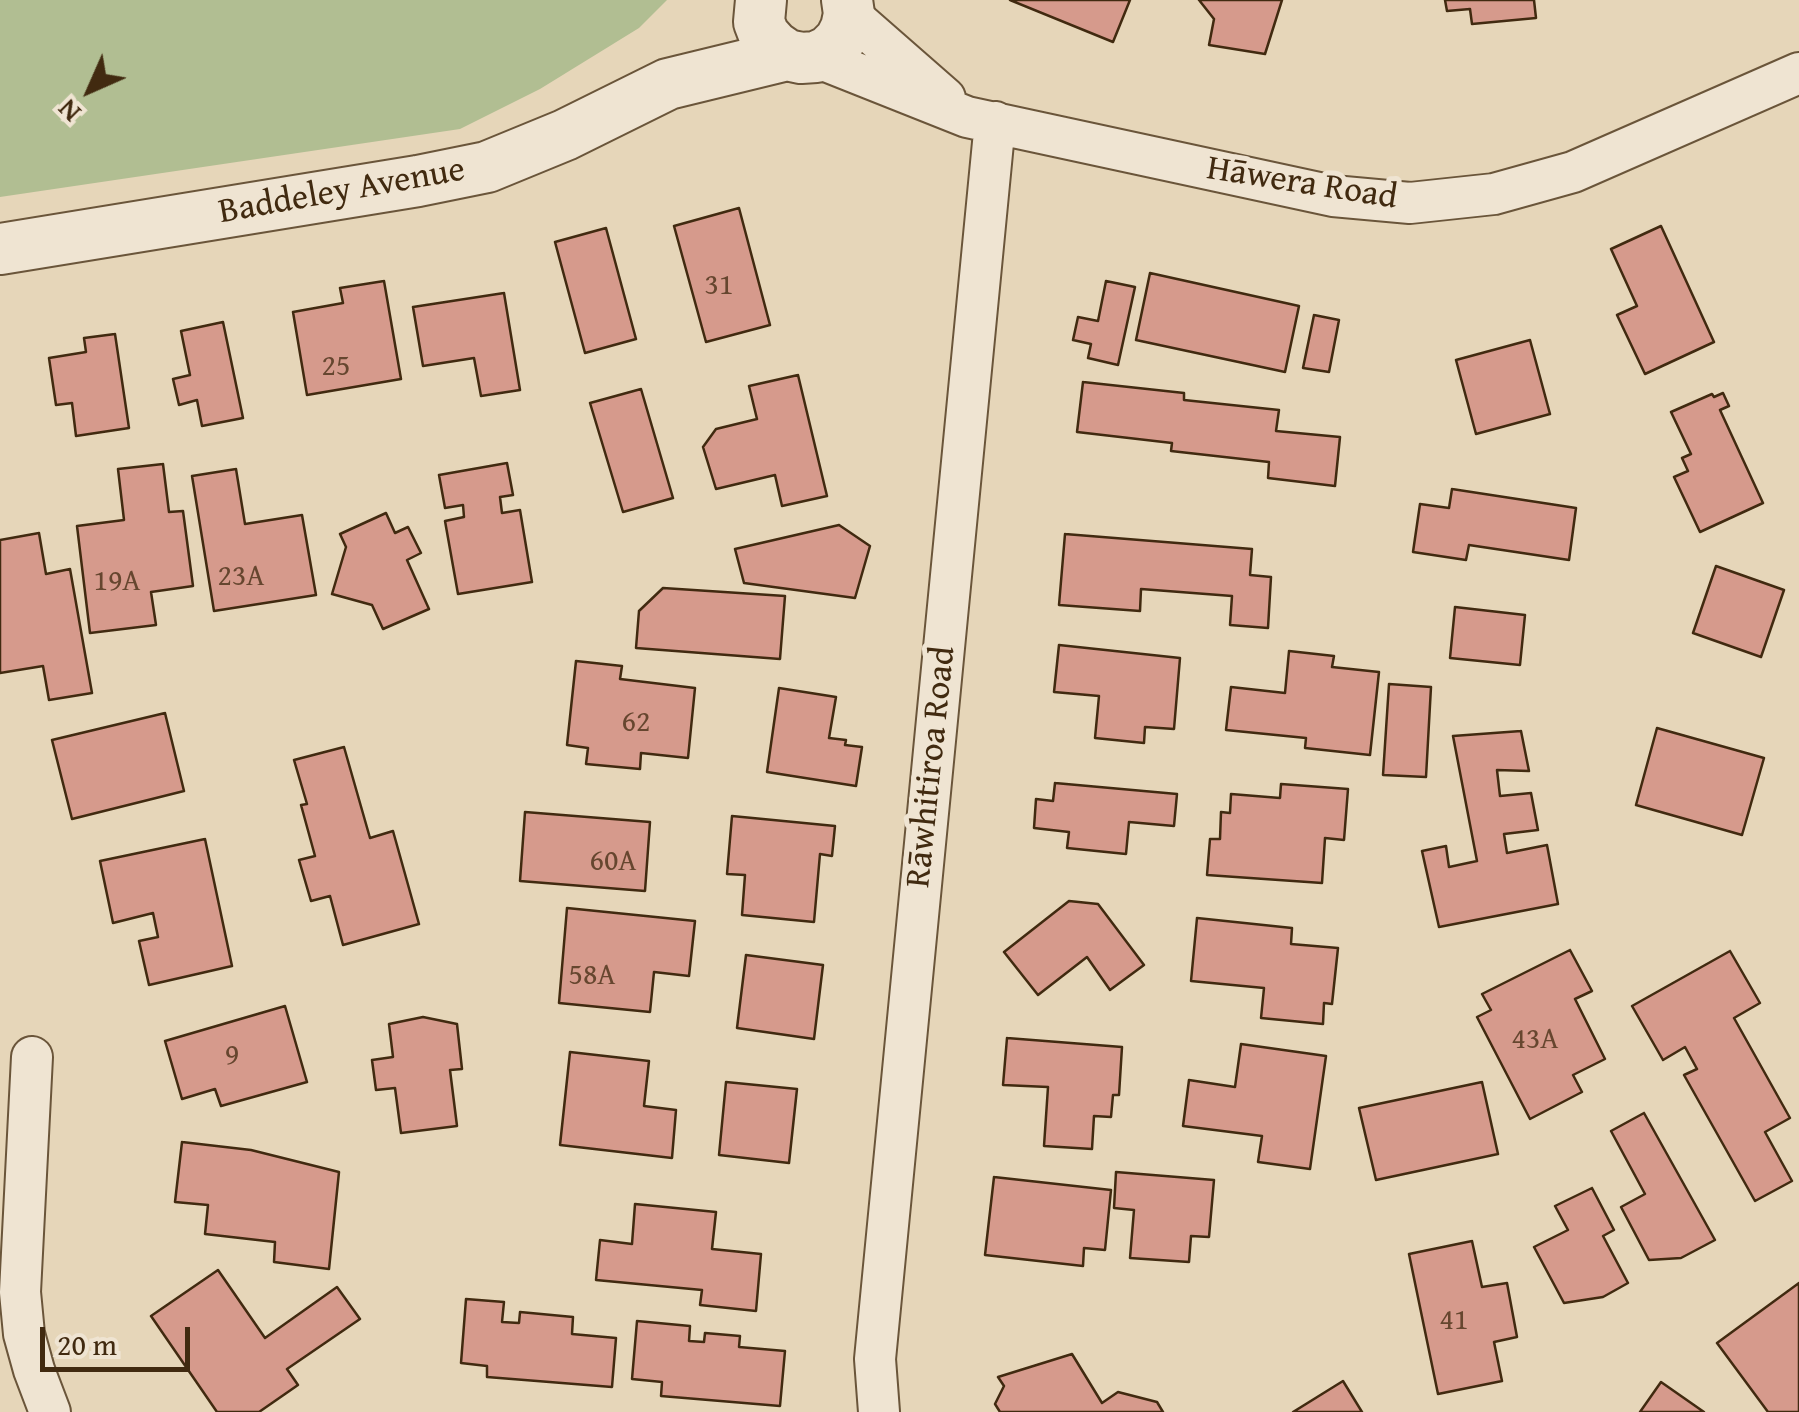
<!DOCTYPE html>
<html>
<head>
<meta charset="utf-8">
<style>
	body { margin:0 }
	#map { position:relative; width:1799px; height:1412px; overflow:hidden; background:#e6d6b9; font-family:"Gentium Book Plus",serif }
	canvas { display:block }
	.north { position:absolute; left:40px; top:40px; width:100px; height:100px; -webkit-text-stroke:8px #efe4d2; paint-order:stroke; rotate:225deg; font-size:28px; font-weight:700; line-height:40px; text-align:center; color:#412a10 }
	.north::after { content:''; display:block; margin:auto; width:35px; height:45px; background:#412a10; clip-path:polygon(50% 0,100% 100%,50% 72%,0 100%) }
	.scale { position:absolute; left:40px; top:1327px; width:150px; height:45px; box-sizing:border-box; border:5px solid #412a10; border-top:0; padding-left:12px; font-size:30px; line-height:35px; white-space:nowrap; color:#412a10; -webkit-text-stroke:8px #efe4d2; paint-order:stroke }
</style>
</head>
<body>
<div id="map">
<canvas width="1799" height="1412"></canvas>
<div class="north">N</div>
<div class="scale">20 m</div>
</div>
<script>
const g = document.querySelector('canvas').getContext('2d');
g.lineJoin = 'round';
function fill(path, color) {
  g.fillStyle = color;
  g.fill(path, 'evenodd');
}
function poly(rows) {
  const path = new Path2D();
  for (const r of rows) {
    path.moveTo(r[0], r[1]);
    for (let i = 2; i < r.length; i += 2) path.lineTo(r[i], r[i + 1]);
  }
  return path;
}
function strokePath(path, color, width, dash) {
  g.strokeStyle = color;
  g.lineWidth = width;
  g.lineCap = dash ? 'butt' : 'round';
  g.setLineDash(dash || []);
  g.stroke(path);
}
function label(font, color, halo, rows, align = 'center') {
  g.font = font + ' "Gentium Book Plus",serif';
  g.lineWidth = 10;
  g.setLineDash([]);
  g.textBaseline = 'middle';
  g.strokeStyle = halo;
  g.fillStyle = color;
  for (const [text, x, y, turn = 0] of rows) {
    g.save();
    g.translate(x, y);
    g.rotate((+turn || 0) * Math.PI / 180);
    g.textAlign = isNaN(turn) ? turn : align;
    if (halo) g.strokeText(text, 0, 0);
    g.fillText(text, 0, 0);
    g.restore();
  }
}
fill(poly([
	[0,0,667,0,639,28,540,89,460,129,0,197]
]), '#b1be92');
const building = poly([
	[1010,0,1130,0,1113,42,1010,0],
	[1199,0,1282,0,1265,54,1209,45,1214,19,1199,0],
	[1445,0,1534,0,1536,18,1472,24,1470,9,1447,11,1445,0],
	[739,208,770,325,706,342,674,226,739,208],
	[1661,226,1714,342,1645,374,1617,315,1637,306,1611,249,1661,226],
	[606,228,636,339,585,353,555,242,606,228],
	[1150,273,1299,306,1285,372,1136,340,1150,273],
	[384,281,401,379,307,395,293,312,343,303,340,288,384,281],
	[1106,281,1135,287,1118,365,1088,358,1091,344,1073,340,1078,317,1098,321,1106,281],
	[504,293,520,390,481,396,474,358,423,366,413,307,504,293],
	[1314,315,1339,320,1329,372,1303,368,1314,315],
	[223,322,243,418,202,426,197,400,179,405,173,379,190,375,181,331,223,322],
	[115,334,129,428,76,436,72,403,56,405,49,358,86,352,84,338,115,334],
	[1530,340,1550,414,1476,434,1456,360,1530,340],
	[798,375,827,496,782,506,775,475,716,489,703,447,716,429,757,419,749,386,798,375],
	[1083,382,1184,393,1184,400,1279,410,1276,431,1340,437,1335,486,1268,478,1269,462,1171,451,1172,443,1077,432,1083,382],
	[641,389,673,498,623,512,590,403,641,389],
	[1723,393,1729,406,1720,410,1763,503,1700,532,1674,477,1688,471,1682,458,1691,454,1671,412,1712,394,1714,397,1723,393],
	[507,463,513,495,500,497,502,513,520,510,532,582,458,594,445,521,464,517,463,505,445,508,439,475,507,463],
	[163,464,169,512,183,511,193,586,151,592,156,625,90,633,77,526,124,520,118,469,163,464],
	[236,469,245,524,302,515,316,595,214,611,192,476,236,469],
	[1452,489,1576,508,1569,560,1469,545,1466,560,1413,552,1420,504,1449,508,1452,489],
	[386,513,395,533,408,527,421,553,407,560,429,609,383,629,372,605,332,594,346,547,340,534,386,513],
	[839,525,870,546,855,598,744,583,735,549,839,525],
	[39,533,46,574,70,569,92,693,49,700,43,666,0,673,0,540,39,533],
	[1065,534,1252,549,1250,575,1271,577,1268,628,1230,625,1232,596,1141,589,1140,611,1059,605,1065,534],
	[1716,566,1784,590,1761,657,1693,633,1716,566],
	[663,588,785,596,780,659,636,648,639,611,663,588],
	[1455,607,1525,615,1520,665,1450,658,1455,607],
	[1059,645,1180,658,1174,729,1145,727,1144,743,1095,738,1099,696,1054,692,1059,645],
	[1289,651,1334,656,1332,667,1379,672,1370,755,1305,748,1306,738,1226,730,1231,687,1285,693,1289,651],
	[576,661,622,666,620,679,695,688,688,758,641,753,640,769,586,764,588,748,567,745,576,661],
	[1389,684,1431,687,1426,777,1383,775,1389,684],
	[779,688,836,697,829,738,846,740,845,745,862,747,856,786,767,772,779,688],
	[165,713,184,791,72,819,52,740,165,713],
	[1657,728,1764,758,1742,835,1636,805,1657,728],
	[1521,731,1529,771,1497,770,1500,796,1531,793,1538,830,1504,834,1507,853,1547,845,1558,904,1439,927,1422,851,1446,846,1449,867,1477,861,1453,736,1521,731],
	[344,747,370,838,393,831,419,924,343,945,330,896,311,901,299,860,315,856,301,805,307,804,294,760,344,747],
	[1055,783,1177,794,1174,826,1129,822,1126,854,1067,848,1069,832,1034,828,1036,799,1053,801,1055,783],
	[1281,784,1348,789,1344,840,1325,838,1322,883,1207,875,1210,839,1220,839,1221,812,1230,813,1231,794,1280,798,1281,784],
	[525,812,650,822,645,891,520,881,525,812],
	[732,816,835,826,832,856,820,854,814,922,742,915,745,875,727,874,732,816],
	[205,839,232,966,149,985,139,941,158,937,153,913,113,923,100,861,205,839],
	[1069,901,1098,904,1144,965,1110,990,1087,957,1038,995,1004,952,1069,901],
	[567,908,695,921,689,976,654,972,650,1012,559,1003,567,908],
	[1197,918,1292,928,1291,944,1338,948,1332,1004,1324,1003,1323,1024,1261,1018,1264,988,1191,981,1197,918],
	[1570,950,1592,991,1575,999,1605,1059,1573,1075,1582,1092,1530,1119,1477,1017,1491,1010,1482,994,1570,950],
	[1730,951,1760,1003,1734,1018,1790,1118,1765,1132,1792,1181,1755,1201,1684,1075,1697,1069,1685,1047,1663,1060,1632,1006,1730,951],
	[746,955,823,965,814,1039,737,1028,746,955],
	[285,1006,307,1082,221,1106,215,1089,182,1099,165,1041,285,1006],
	[423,1017,457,1024,462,1069,450,1070,457,1126,401,1133,395,1088,376,1090,372,1060,393,1057,389,1024,423,1017],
	[1007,1038,1122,1047,1119,1095,1113,1095,1111,1117,1094,1116,1092,1149,1044,1146,1048,1087,1003,1085,1007,1038],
	[1241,1044,1326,1056,1310,1169,1258,1162,1262,1136,1183,1126,1189,1080,1235,1087,1241,1044],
	[570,1052,649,1061,644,1106,676,1110,672,1158,560,1145,570,1052],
	[726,1082,797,1089,789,1163,719,1155,726,1082],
	[1482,1082,1498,1154,1376,1180,1359,1108,1482,1082],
	[1644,1113,1715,1240,1681,1258,1649,1260,1621,1207,1645,1194,1611,1131,1644,1113],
	[182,1142,251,1150,339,1172,329,1269,274,1262,275,1242,205,1234,208,1205,175,1202,182,1142],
	[1116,1172,1214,1180,1209,1237,1191,1236,1189,1262,1130,1258,1134,1210,1114,1208,1116,1172],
	[994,1177,1111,1190,1105,1250,1084,1248,1083,1266,985,1255,994,1177],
	[1592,1188,1614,1230,1603,1236,1628,1283,1603,1297,1564,1303,1534,1247,1568,1230,1555,1206,1592,1188],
	[635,1204,716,1212,712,1249,761,1254,756,1311,700,1305,702,1290,596,1280,600,1240,632,1244,635,1204],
	[1472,1241,1482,1287,1507,1283,1517,1337,1494,1342,1502,1381,1438,1394,1409,1254,1472,1241],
	[218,1270,265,1338,337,1287,360,1319,287,1369,298,1385,259,1412,217,1412,151,1316,218,1270],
	[1799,1283,1799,1412,1768,1412,1717,1343,1799,1283],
	[466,1299,504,1302,502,1322,519,1323,520,1312,573,1317,572,1334,616,1338,612,1387,487,1377,487,1366,461,1363,466,1299],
	[637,1321,690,1326,689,1341,704,1342,705,1333,740,1336,739,1347,785,1351,780,1406,661,1396,662,1382,632,1379,637,1321],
	[1072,1354,1102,1403,1118,1392,1157,1402,1163,1412,1000,1412,995,1404,1004,1386,998,1377,1072,1354],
	[1343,1381,1362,1412,1293,1412,1343,1381],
	[1661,1382,1704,1412,1640,1412,1661,1382]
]);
fill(building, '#d69a8c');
strokePath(building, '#412a10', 2.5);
const minor = poly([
	[849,14,945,98],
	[816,57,967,117,1333,196,1410,203,1494,194,1573,172,1799,73],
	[32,1057,20,1292,24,1334,34,1370,50,1412],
	[879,1412,875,1359,995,122]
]);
const tertiary = poly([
	[761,0,759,22,764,35,774,46,787,55,801,58,816,57,829,51,840,40,846,28,849,14,847,0],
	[0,249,418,181,487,167,565,135,668,84,787,55]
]);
strokePath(minor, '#6a553a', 44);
strokePath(tertiary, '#6a553a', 54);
strokePath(minor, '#efe4d2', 40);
strokePath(tertiary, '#efe4d2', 50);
label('30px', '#66462f', null, [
	["31",719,286],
	["25",336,367],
	["23A",241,577],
	["19A",117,582],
	["62",636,723],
	["60A",613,862],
	["58A",592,976],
	["43A",1535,1040],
	["9",232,1056],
	["41",1454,1321]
]);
label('35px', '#412a10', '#efe4d2', [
	["Hāwera Road",1302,184,9],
	["Baddeley Avenue",342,192,-10],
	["Rāwhitiroa Road",932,767,-84]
]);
</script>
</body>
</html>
